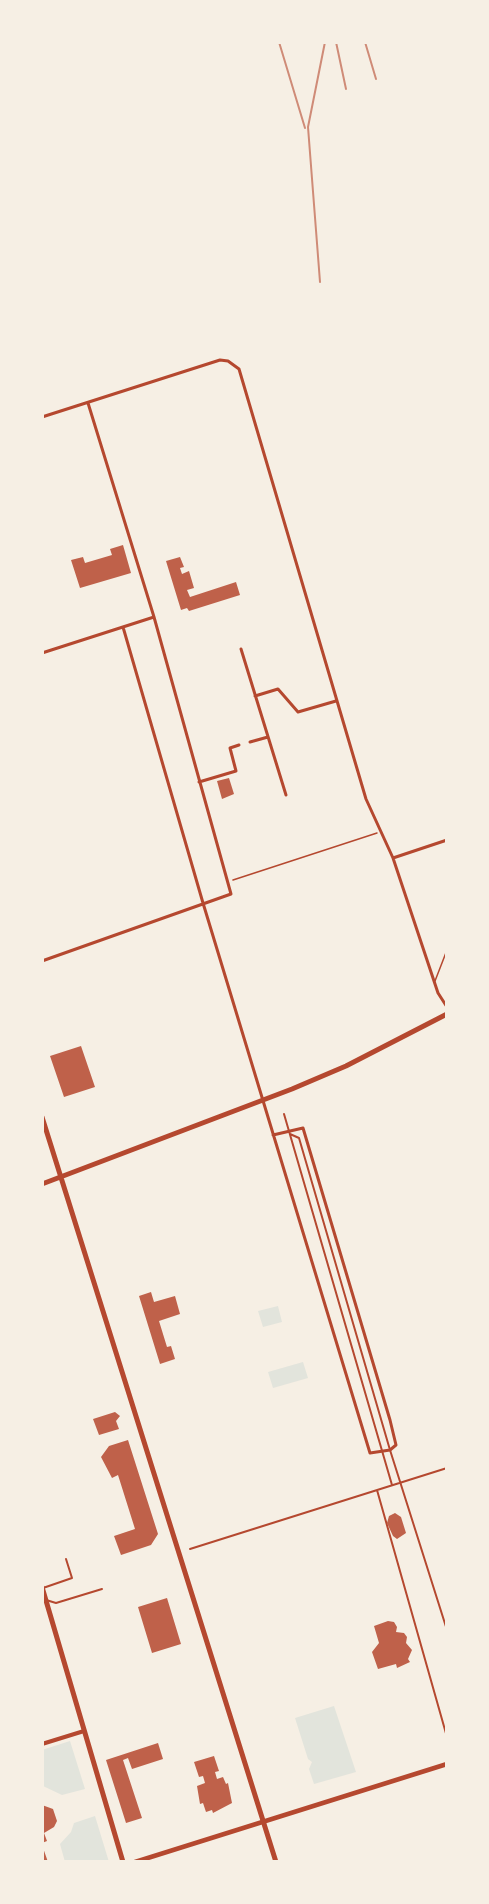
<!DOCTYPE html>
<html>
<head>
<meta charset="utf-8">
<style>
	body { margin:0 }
	#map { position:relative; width:489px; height:1904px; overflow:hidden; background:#f6efe4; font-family:"Exo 2",sans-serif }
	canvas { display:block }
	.frame { position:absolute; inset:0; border:44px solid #f6efe4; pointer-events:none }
</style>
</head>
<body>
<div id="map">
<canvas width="489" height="1904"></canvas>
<div class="frame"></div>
</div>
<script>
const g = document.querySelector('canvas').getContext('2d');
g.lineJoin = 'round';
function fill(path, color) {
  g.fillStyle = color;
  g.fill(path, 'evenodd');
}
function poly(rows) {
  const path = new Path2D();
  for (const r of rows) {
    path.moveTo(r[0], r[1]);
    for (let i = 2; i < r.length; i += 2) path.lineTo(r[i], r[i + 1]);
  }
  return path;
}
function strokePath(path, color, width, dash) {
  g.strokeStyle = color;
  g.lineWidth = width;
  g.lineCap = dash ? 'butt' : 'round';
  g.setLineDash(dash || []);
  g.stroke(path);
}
fill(poly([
	[278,1306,282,1322,263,1327,258,1311],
	[303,1362,308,1378,273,1388,268,1372],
	[334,1706,356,1772,314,1784,309,1769,312,1762,308,1759,295,1718],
	[70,1741,85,1789,62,1795,43,1786,42,1750],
	[95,1816,109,1862,65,1862,60,1844,71,1832,74,1823]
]), '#e2e4dc');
fill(poly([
	[123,545,131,573,80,588,71,560,83,557,85,563,112,555,110,549],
	[180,557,184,567,180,568,182,574,189,571,194,588,187,590,190,597,236,582,240,595,189,611,187,608,181,610,166,561],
	[229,778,234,794,222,799,217,781],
	[81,1046,95,1087,64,1097,50,1056],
	[151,1292,154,1302,175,1296,180,1314,159,1321,167,1347,171,1346,175,1359,160,1364,139,1296],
	[115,1412,120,1416,116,1421,119,1429,99,1435,93,1419],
	[128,1440,158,1534,151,1545,121,1555,114,1536,135,1529,118,1475,112,1478,101,1457,109,1446],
	[395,1513,401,1517,406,1533,397,1539,393,1536,387,1523,389,1516],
	[167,1598,181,1644,152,1653,138,1607],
	[388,1621,394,1622,397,1627,396,1632,404,1633,407,1637,406,1643,412,1650,408,1659,410,1662,397,1668,396,1664,378,1669,372,1652,379,1643,374,1626],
	[158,1743,163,1759,132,1769,128,1758,123,1760,142,1818,126,1823,106,1760],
	[214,1756,219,1771,215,1772,217,1779,223,1777,226,1784,228,1783,232,1803,213,1813,212,1810,206,1812,203,1803,200,1804,197,1786,205,1783,203,1776,199,1777,194,1762],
	[42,1805,53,1809,57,1821,54,1827,44,1833,47,1841,42,1843],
	[42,1845,48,1862,42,1862]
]), '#bf614a');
strokePath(poly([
	[233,880,377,833]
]), '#b5482f', 1.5);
strokePath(poly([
	[435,981,447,950]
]), '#b5482f', 1.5);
strokePath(poly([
	[284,1114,392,1485],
	[290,1134,299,1138,390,1450,447,1630],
	[377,1490,447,1737],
	[190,1549,447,1468],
	[43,1588,72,1578,66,1559],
	[46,1600,56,1603,102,1589]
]), '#b5482f', 2);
strokePath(poly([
	[42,417,220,360,228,361,239,369,366,799,393,858,438,993,447,1007],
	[42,555,42,560],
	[123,627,203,903,370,1453,390,1450,396,1445,390,1420,303,1128,273,1135],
	[241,649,286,795],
	[42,653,154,617],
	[255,696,278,689,298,712,336,701],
	[250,742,268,737],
	[199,782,236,771,230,748,239,745],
	[393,858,447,840],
	[42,961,231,894,154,617,88,403]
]), '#b5482f', 3);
strokePath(poly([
	[42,1744,84,1731]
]), '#b5482f', 4);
strokePath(poly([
	[135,1862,447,1764]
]), '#b5482f', 4.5);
strokePath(poly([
	[42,1117,276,1862],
	[42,1184,292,1089,346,1066,447,1014],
	[42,1587,123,1862]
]), '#b5482f', 5);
strokePath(poly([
	[279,42,305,128],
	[336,42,346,89],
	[365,42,376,79],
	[320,282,308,127,325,42]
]), '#cf8b77', 2);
</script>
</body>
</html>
